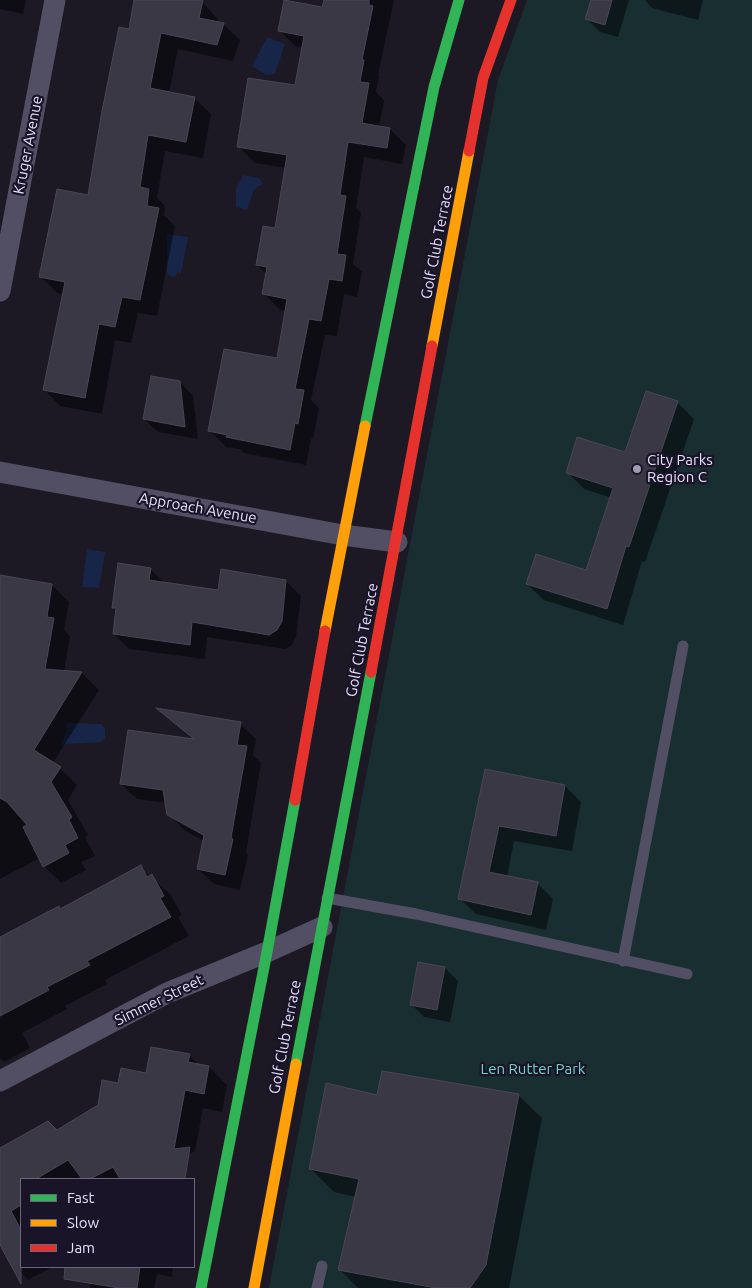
<!DOCTYPE html>
<html>
<head>
<meta charset="utf-8">
<style>
	body { margin:0 }
	#map { position:relative; width:752px; height:1288px; overflow:hidden; background:#1c1924; font-family:Ubuntu,sans-serif }
	canvas { display:block }
	.legend { position:absolute; left:20px; top:1178px; width:175px; height:90px; box-sizing:border-box; background:#1a1429; border:1px solid #6c667d; margin:0; padding:6px 9px; list-style:none; font-size:15px; color:#e6e0fb }
	.legend li { display:flex; align-items:center; gap:10px; height:25px }
	.legend b { width:25px; border:1px solid #6c667d }
</style>
</head>
<body>
<div id="map">
<canvas width="752" height="1288"></canvas>
<ul class="legend">
<li><b style="height:6px;background:#30b455"></b>Fast</li>
<li><b style="height:6px;background:#ff9f0a"></b>Slow</li>
<li><b style="height:6px;background:#e5322d"></b>Jam</li>
</ul>
</div>
<script>
const g = document.querySelector('canvas').getContext('2d');
g.lineJoin = 'round';
function fill(path, color) {
  g.fillStyle = color;
  g.fill(path, 'evenodd');
}
function poly(rows) {
  const path = new Path2D();
  for (const r of rows) {
    path.moveTo(r[0], r[1]);
    for (let i = 2; i < r.length; i += 2) path.lineTo(r[i], r[i + 1]);
  }
  return path;
}
function strokePath(path, color, width, dash) {
  g.strokeStyle = color;
  g.lineWidth = width;
  g.lineCap = dash ? 'butt' : 'round';
  g.setLineDash(dash || []);
  g.stroke(path);
}
function label(font, color, halo, rows, align = 'center') {
  g.font = font + ' Ubuntu,sans-serif';
  g.lineWidth = 4.5;
  g.setLineDash([]);
  g.textBaseline = 'middle';
  g.strokeStyle = halo;
  g.fillStyle = color;
  for (const [text, x, y, turn = 0] of rows) {
    g.save();
    g.translate(x, y);
    g.rotate((+turn || 0) * Math.PI / 180);
    g.textAlign = isNaN(turn) ? turn : align;
    if (halo) g.strokeText(text, 0, 0);
    g.fillText(text, 0, 0);
    g.restore();
  }
}
fill(poly([
	[527,0,752,0,752,1288,269,1288,498,80]
]), '#192e31');
fill(poly([
	[267,37,285,44,275,74,266,75,252,66],
	[243,175,259,178,263,184,257,187,253,192,247,210,236,207,236,189],
	[167,234,188,237,181,273,177,272,176,276,171,277,167,274],
	[87,549,105,552,99,588,82,587],
	[67,723,102,724,105,728,105,738,102,742,67,744,61,747,62,739,65,737]
]), '#172548');
fill(poly([
	[0,0,26,0,23,14,0,9],
	[136,0,194,0,202,2,218,19,218,23,223,24,240,40,233,61,178,49,169,93,194,98,211,114,203,158,165,151,157,198,165,206,164,215,175,226,157,316,138,313,131,343,115,340,102,414,60,406,44,389,64,295,57,293,41,277,90,196,130,30],
	[325,0,394,0,378,75,379,77,376,92,384,100,379,127,390,129,406,145,402,164,364,157,356,208,361,213,353,264,362,272,357,297,344,294,337,336,325,335,311,400,319,408,313,439,311,439,306,465,244,453,240,449,226,447,210,431,278,360,286,311,280,310,264,294,267,275,257,265,276,229,286,168,255,163,239,147,296,87,303,48,295,46,279,30,323,9],
	[592,0,629,0,618,37,600,32,587,19],
	[645,0,703,0,698,20,652,8],
	[180,382,193,396,198,439,158,432,144,419],
	[677,402,694,419,645,562,642,561,623,625,544,600,527,584,587,571,612,498,584,489,567,472,626,454],
	[150,569,165,583,219,591,286,581,301,596,296,637,292,645,285,649,207,637,205,659,129,649,114,634,117,611,113,607],
	[0,576,52,585,69,602,64,630,70,636,64,672,82,673,99,690,53,763,60,768,77,785,68,800,88,835,85,837,95,856,81,862,86,870,61,883,44,866,40,858,0,879],
	[159,710,240,724,256,739,253,755,261,763,246,853,248,855,240,890,214,884,198,869,204,841,184,830,169,814,167,803,137,799,121,784,194,740],
	[181,821,210,837,209,839,181,824],
	[486,771,565,786,581,802,572,851,514,841,507,877,537,883,553,899,546,930,476,914,460,899],
	[140,867,171,895,182,915,178,917,189,936,105,980,107,984,65,1006,67,1009,22,1033,30,1048,4,1062,0,1058,0,939,60,910],
	[445,968,458,981,450,1022,424,1017,411,1004],
	[189,1055,199,1065,209,1067,227,1085,222,1112,203,1108,195,1151,142,1179,21,1179,21,1267,52,1267,28,1280,10,1261,0,1160,56,1132,99,1106,119,1084],
	[518,1095,542,1118,509,1288,358,1288,339,1269,356,1197,334,1192,310,1168,378,1097],
	[93,1267,173,1267,172,1277,157,1274,154,1288,90,1288]
]), '#0007');
const building = poly([
	[134,0,203,0,199,18,224,23,217,45,161,33,150,88,195,97,186,142,148,135,140,187,149,189,147,206,159,208,140,300,122,297,115,327,99,324,85,398,43,390,65,282,39,277,57,189,88,195,102,111,119,27,129,29,134,0],
	[284,0,322,7,324,0,369,0,369,5,373,6,362,60,364,60,360,82,369,83,362,123,390,128,387,148,348,142,340,195,346,196,337,254,346,255,342,281,329,279,321,321,309,319,295,389,304,390,298,424,295,423,290,450,226,437,227,435,208,431,224,349,277,358,287,299,262,294,267,267,256,265,263,226,275,228,287,155,237,147,248,78,295,85,304,36,278,31,284,0],
	[591,0,612,0,605,25,585,19,591,0],
	[151,376,180,381,185,427,143,419,151,376],
	[646,391,678,401,629,547,626,546,607,609,526,584,536,554,586,570,613,488,566,473,577,437,625,452,646,391],
	[118,563,151,568,149,580,218,590,221,569,286,580,282,621,277,630,269,635,192,622,190,645,113,634,116,608,112,608,118,563],
	[0,575,52,584,47,617,54,618,45,669,82,672,34,750,61,767,51,782,72,817,69,820,78,838,65,845,69,853,43,867,23,827,27,825,7,802,0,798,0,575],
	[156,708,241,722,237,745,247,746,231,838,233,839,225,875,197,869,204,835,167,815,163,790,120,784,128,730,194,739,156,708],
	[485,769,565,785,556,836,499,826,489,872,538,882,531,915,458,899,485,769],
	[141,865,147,877,152,874,164,896,160,898,171,917,87,961,90,965,47,987,49,990,0,1016,0,937,59,906,60,909,141,865],
	[418,962,445,967,437,1010,410,1005,418,962],
	[151,1047,190,1054,188,1062,209,1066,204,1094,185,1090,174,1149,190,1147,185,1179,120,1179,113,1167,90,1179,82,1179,68,1160,36,1179,21,1179,21,1205,11,1211,21,1230,21,1284,0,1245,0,1148,48,1121,57,1130,98,1105,102,1080,118,1083,121,1068,146,1073,151,1047],
	[382,1071,519,1094,486,1265,470,1288,436,1288,338,1270,359,1179,309,1169,326,1083,377,1095,382,1071],
	[65,1267,140,1267,137,1288,119,1288,64,1279,65,1267]
]);
fill(building, '#3b3845');
strokePath(building, '#4a4556', 1);
strokePath(poly([
	[327,898,416,914,687,974],
	[623,961,683,646],
	[317,1288,322,1266]
]), '#524f64', 11);
strokePath(poly([
	[0,291,55,0],
	[0,472,343,535,397,542],
	[0,1081,167,993,267,952,322,927]
]), '#524f64', 21);
strokePath(poly([
	[365,426,434,87,459,0],
	[296,1064,371,672],
	[201,1288,267,952,295,800]
]), '#30b455', 11);
strokePath(poly([
	[432,346,469,151],
	[325,631,365,426],
	[254,1288,296,1064]
]), '#ff9f0a', 11);
strokePath(poly([
	[469,151,483,78,511,0],
	[371,672,432,346],
	[295,800,325,631]
]), '#e5322d', 11);
for (const [x, y, r, color] of [
	[637,469,5,"#9f9ab0"]
]) {
  const dot = new Path2D();
  dot.arc(x, y, r, 0, 2 * Math.PI);
  g.fillStyle = color;
  g.fill(dot);
  strokePath(dot, '#1a1429', 2);
}
label('15px', '#e6e0fb', '#1a1429', [
	["Kruger Avenue",28,145,-79],
	["Golf Club Terrace",437,242,-79],
	["Approach Avenue",198,508,10],
	["Golf Club Terrace",362,640,-79],
	["Simmer Street",159,1000,-26],
	["Golf Club Terrace",285,1037,-79]
]);
label('15px', '#e6e0fb', '#1a1429', [
	["City Parks",647,460],
	["Region C",647,477]
], 'left');
label('15px', '#73d5c5', '#1a1429', [
	["Len Rutter Park",533,1069]
]);
</script>
</body>
</html>
